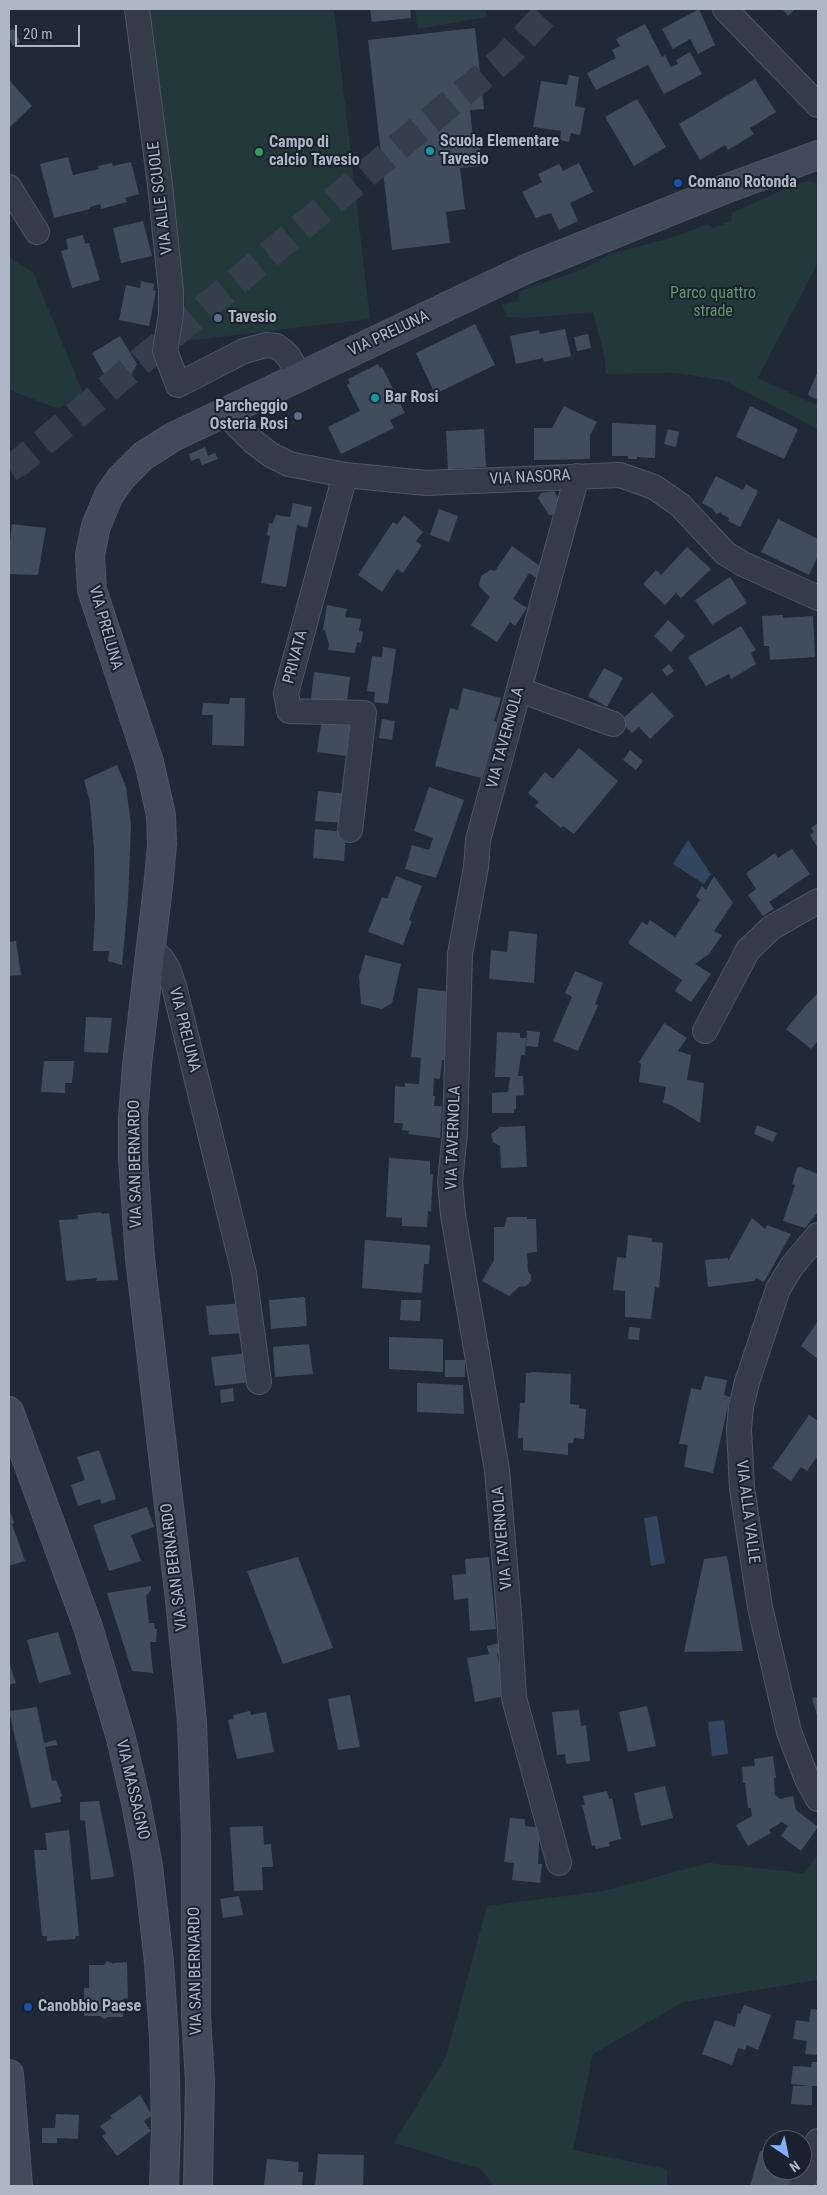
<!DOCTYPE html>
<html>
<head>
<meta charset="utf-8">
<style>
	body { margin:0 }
	#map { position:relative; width:827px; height:2195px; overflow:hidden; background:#202a37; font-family:"Roboto Condensed",sans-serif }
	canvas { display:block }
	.frame { position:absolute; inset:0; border:10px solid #adb7c5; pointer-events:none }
	.north { position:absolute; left:762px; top:2130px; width:50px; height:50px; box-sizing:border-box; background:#19212c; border:1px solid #545d69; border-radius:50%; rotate:146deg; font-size:14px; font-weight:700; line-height:20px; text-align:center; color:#adb7c5 }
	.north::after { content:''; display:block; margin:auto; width:18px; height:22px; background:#7eb0f9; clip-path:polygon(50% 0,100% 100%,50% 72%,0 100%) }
	.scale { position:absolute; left:15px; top:25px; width:65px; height:22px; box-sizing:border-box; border:2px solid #adb7c5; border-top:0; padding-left:6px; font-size:15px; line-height:18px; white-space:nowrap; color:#adb7c5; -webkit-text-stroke:4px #19212c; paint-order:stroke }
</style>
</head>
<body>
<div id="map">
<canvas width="827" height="2195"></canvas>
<div class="frame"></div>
<div class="north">N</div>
<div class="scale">20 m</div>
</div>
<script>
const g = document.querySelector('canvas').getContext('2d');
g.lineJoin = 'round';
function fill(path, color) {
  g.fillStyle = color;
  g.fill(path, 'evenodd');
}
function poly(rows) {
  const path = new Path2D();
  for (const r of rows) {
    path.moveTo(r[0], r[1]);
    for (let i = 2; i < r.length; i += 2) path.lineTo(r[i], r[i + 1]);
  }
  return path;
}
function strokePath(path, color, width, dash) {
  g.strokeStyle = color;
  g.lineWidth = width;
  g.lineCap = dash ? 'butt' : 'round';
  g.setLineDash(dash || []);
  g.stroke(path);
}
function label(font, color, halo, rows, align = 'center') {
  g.font = font + ' "Roboto Condensed",sans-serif';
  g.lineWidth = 4;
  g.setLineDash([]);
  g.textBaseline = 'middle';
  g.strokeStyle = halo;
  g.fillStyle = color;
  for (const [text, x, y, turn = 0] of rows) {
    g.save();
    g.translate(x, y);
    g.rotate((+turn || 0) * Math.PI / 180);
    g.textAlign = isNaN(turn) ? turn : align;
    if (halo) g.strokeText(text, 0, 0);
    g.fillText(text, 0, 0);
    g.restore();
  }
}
fill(poly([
	[150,9,334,9,370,319,185,341,184,294],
	[415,9,485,9,487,17,417,29],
	[808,181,818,183,818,262,758,378,818,406,818,429,723,380,674,373,606,374,604,355,593,312,528,318,507,317,502,305,520,301,518,292,583,269,610,254,674,237,708,224,713,228,731,221,732,213,793,185],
	[9,258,33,272,83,393,59,409,9,390],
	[818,1855,818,1980,683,2002,593,2054,573,2150,667,2169,667,2186,494,2186,481,2169,394,2143,446,2057,487,1906,603,1891,709,1863,803,1873]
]), '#22383a');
fill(poly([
	[688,840,711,874,704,884,673,864],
	[657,1516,665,1563,651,1566,644,1518],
	[724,1720,728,1754,712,1756,708,1722]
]), '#324660');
fill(poly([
	[370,9,410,9,411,18,372,22],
	[699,9,715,45,698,54,690,39,673,49,662,29],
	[782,9,795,9,788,16],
	[645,24,662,57,665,55,671,67,678,64,676,60,690,52,702,74,664,94,648,65,596,90,587,73,616,58,612,50,620,46,616,39],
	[475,28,484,109,470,110,473,137,479,137,482,166,460,168,465,209,446,212,450,243,392,250,368,40],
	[14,29,20,42,13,46,9,37,9,31],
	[569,75,579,77,575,106,585,108,580,135,571,133,569,142,560,140,561,131,533,127,541,81,567,85],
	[755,79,776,112,750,128,754,134,728,150,725,145,700,160,679,124],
	[9,80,32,106,9,128],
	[637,99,666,147,634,166,605,117],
	[68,157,73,175,99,169,98,166,112,163,113,166,131,162,139,194,125,198,127,202,101,209,100,204,90,207,90,209,54,218,40,164],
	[579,163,593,192,570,203,578,221,559,230,551,213,536,218,522,192,542,182,538,174,559,164,563,171],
	[143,221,152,256,121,263,113,228],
	[83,235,85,244,89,243,100,280,72,288,61,251,68,249,66,239],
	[141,281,154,284,153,290,156,291,149,326,119,320,126,285,140,288],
	[475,324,495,365,435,394,416,353],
	[565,329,571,356,544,362,543,358,516,364,510,336,539,330,540,334],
	[588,334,591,348,577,351,574,337],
	[120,336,137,364,129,379,113,389,92,353],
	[378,364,380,368,382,367,405,413,390,420,394,428,341,454,328,427,360,411,347,385,350,383,348,379],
	[818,371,818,400,809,396,808,394],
	[564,406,597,422,590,435,590,459,534,460,534,428,552,428],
	[750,406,798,429,784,459,736,437],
	[612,423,656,425,655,458,637,457,637,459,628,459,628,456,612,456],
	[484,429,486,467,448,469,446,431],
	[668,429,679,432,676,447,664,444],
	[205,447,208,456,215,453,218,459,202,465,199,458,191,461,189,454],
	[716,476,743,490,746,484,758,491,740,527,728,521,729,518,721,514,722,512,716,514,713,509,702,503],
	[554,491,562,505,560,514,549,515,538,498,541,493],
	[293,503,312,507,307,528,297,525,286,587,261,583,270,536,267,535,269,523,272,524,276,515,290,517],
	[439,509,458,516,449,542,430,535],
	[404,515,423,532,416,541,422,545,403,573,397,569,382,592,358,575,393,522,397,525],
	[778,519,818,539,818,556,809,575,761,552],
	[12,524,46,528,38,575,9,574,9,550],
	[512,546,547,571,540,580,529,573,513,599,527,608,515,626,510,622,497,642,471,625,490,597,479,586,481,576,490,570,495,571],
	[687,547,711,569,681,598,676,593,665,605,643,584,656,570,661,575],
	[730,577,747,603,712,625,695,600],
	[327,605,347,609,345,617,361,619,359,631,363,632,361,643,357,642,355,653,328,650,329,644,325,630,323,630],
	[783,615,783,618,813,616,815,657,770,660,769,646,764,646,762,616],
	[668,620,685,636,671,652,654,636],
	[741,626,756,650,751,653,756,664,731,679,729,674,706,686,688,657],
	[383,647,396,649,388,704,374,702,375,692,367,691,372,656,382,657],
	[669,664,674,671,667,676,662,670],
	[604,668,623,678,607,707,588,696],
	[314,672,350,677,347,702,311,699],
	[463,688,501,698,494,721,498,722,481,778,435,766,450,708,458,710],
	[652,692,674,716,650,739,639,727,632,733,620,721],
	[230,698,245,698,244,746,212,745,213,715,202,715,203,703,229,704],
	[322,718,358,723,354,757,317,752],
	[382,719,395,721,392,740,379,738],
	[579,748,618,781,574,834,563,826,561,828,535,806,539,802,528,793,545,772,553,779],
	[630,750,643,761,636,770,623,760],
	[117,765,126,787,131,825,128,901,122,965,108,961,109,951,93,951,95,917,94,849,90,802,84,780],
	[429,787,464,800,436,878,405,869,412,845,429,850,433,838,414,831],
	[318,791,349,794,347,823,315,821],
	[818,823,818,848,810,835,814,832,811,828],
	[315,829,346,832,344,861,313,858],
	[792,849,810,874,769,902,774,909,763,916,748,895,756,889,746,873,775,853,778,858],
	[396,876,422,886,409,920,412,921,403,945,368,932,382,897,387,899],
	[714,876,733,903,714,931,722,935,709,954,695,964,711,974,691,1002,675,991,682,980,628,943,642,922,647,925,650,920,675,937,700,900,696,896,702,886,706,890],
	[509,931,537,934,534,983,489,979,491,950,507,952],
	[16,941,21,975,9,976,9,942],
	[365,955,401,964,392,1003,382,1009,361,1004,359,977],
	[575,971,603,983,595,1004,598,1005,578,1051,553,1041,572,997,565,993],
	[418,988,450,992,444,1060,442,1060,440,1079,434,1078,433,1096,435,1096,434,1106,442,1106,440,1138,408,1134,409,1131,402,1130,403,1123,394,1123,395,1086,405,1087,405,1083,419,1084,421,1058,411,1057],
	[818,993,818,1041,811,1049,786,1029,807,1004],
	[86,1017,112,1018,108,1053,84,1052],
	[664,1023,687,1038,678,1051,691,1055,687,1080,704,1083,700,1123,671,1105,663,1103,666,1087,639,1082,641,1064,639,1062],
	[527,1031,540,1032,538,1047,526,1046],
	[497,1032,520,1033,520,1038,526,1038,525,1055,521,1055,518,1076,523,1076,524,1095,516,1096,516,1109,514,1109,514,1113,492,1113,492,1093,508,1092,510,1077,495,1077],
	[44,1061,74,1061,72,1083,65,1083,65,1093,41,1092],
	[757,1125,777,1133,773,1142,754,1134],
	[525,1126,527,1167,501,1168,500,1146,493,1142,491,1134,500,1127],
	[389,1158,430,1161,430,1174,433,1174,431,1212,428,1211,427,1227,402,1226,402,1218,386,1217],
	[800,1167,818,1174,818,1212,805,1228,783,1221,795,1185,792,1184,797,1168],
	[101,1212,102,1214,109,1213,118,1280,96,1281,97,1278,66,1281,59,1220,78,1219,77,1215],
	[507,1217,527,1217,527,1219,536,1219,537,1252,527,1253,528,1271,531,1275,531,1281,526,1286,519,1287,509,1296,482,1281,494,1260,494,1227,504,1227],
	[752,1218,765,1229,767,1225,791,1234,764,1282,756,1278,754,1281,708,1287,705,1260,728,1258,728,1261],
	[628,1235,652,1238,652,1242,663,1243,659,1288,655,1287,651,1319,625,1317,625,1291,613,1290,617,1257,626,1258],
	[365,1240,430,1245,429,1264,424,1264,422,1293,362,1288],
	[305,1297,307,1326,271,1329,269,1300],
	[401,1300,421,1300,420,1321,400,1320],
	[243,1303,247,1333,209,1335,206,1306],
	[818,1321,818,1359,801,1346],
	[629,1327,640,1328,639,1340,628,1339],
	[389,1337,443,1339,443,1372,389,1369],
	[309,1344,313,1374,275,1377,273,1347],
	[248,1353,252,1382,215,1386,211,1357],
	[445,1360,465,1360,465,1377,445,1377],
	[531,1372,571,1374,570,1404,579,1405,579,1408,586,1409,584,1439,574,1438,573,1443,568,1443,568,1455,523,1450,523,1438,518,1438,520,1403,525,1403,526,1373,531,1373],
	[705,1376,727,1380,724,1395,730,1397,713,1473,684,1467,688,1445,679,1444,691,1388,701,1390],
	[417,1383,463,1385,464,1414,417,1412],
	[233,1388,234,1401,221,1403,220,1390],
	[809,1415,818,1421,818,1460,816,1458,807,1471,801,1467,791,1481,772,1468],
	[99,1450,116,1499,101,1504,100,1499,78,1506,71,1485,85,1480,77,1457],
	[9,1507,14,1523,12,1524,25,1561,9,1566],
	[147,1507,154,1527,131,1535,141,1561,109,1571,93,1525],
	[727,1556,743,1651,684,1652,704,1559],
	[298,1557,333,1648,283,1664,247,1571],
	[489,1557,496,1629,470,1631,468,1598,454,1600,452,1575,466,1574,465,1559],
	[151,1586,151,1590,146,1596,149,1623,154,1623,155,1629,157,1629,156,1642,150,1642,153,1673,132,1671,107,1593],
	[58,1632,71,1674,39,1683,27,1640],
	[503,1642,505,1652,497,1654,505,1696,475,1702,467,1658,489,1654,487,1646],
	[9,1662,16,1683,9,1685],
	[350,1695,360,1747,338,1750,328,1699],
	[818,1697,818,1718,812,1698],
	[647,1706,656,1746,628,1752,619,1712],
	[37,1707,44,1743,56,1740,57,1745,45,1747,52,1781,56,1780,62,1796,60,1797,61,1802,31,1808,9,1711],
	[579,1710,581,1726,586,1725,590,1761,566,1764,565,1754,557,1755,552,1712],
	[250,1711,251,1715,266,1712,274,1752,237,1759,228,1720,234,1719,233,1715],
	[773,1756,776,1778,774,1778,775,1795,780,1799,793,1796,796,1810,818,1827,801,1851,781,1836,788,1826,782,1822,769,1830,771,1833,748,1846,736,1825,752,1816,751,1808,748,1808,745,1783,743,1783,742,1767,755,1766,754,1759],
	[665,1786,673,1818,641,1826,634,1793],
	[607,1791,609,1799,612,1798,621,1839,609,1842,610,1846,596,1849,595,1845,592,1846,582,1805,585,1805,583,1796],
	[99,1801,114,1875,113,1877,91,1880,85,1821,80,1820,80,1802],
	[510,1818,525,1819,525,1826,540,1828,538,1864,542,1864,540,1883,512,1880,514,1863,504,1862],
	[263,1826,264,1845,271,1844,273,1867,262,1867,263,1890,234,1891,230,1827],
	[69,1830,79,1936,76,1936,75,1939,47,1941,47,1936,42,1936,34,1850,47,1850,45,1833],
	[239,1896,243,1915,223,1918,220,1899],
	[107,1961,114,1964,114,1963,127,1962,128,1998,123,1999,123,2017,108,2017,104,2019,100,2016,84,2016,84,1988,89,1988,89,1965,104,1965],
	[744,2005,771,2015,758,2050,747,2045,745,2050,738,2048,732,2065,702,2054,715,2020,735,2027,738,2013,740,2014],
	[811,2009,818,2010,818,2055,805,2054,807,2041,793,2039,796,2020,809,2022],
	[812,2062,818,2062,818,2086,812,2086,812,2105,791,2104,793,2086,809,2086,791,2084,793,2066,811,2067],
	[140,2095,152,2115,144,2121,151,2131,117,2156,102,2136,106,2133,100,2126,112,2118,110,2116],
	[56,2114,79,2115,78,2139,57,2138,57,2143,42,2143,42,2128,55,2128],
	[760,2151,772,2155,772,2170,793,2170,788,2186,750,2186],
	[318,2154,364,2155,363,2186,315,2186],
	[267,2159,299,2162,298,2172,303,2172,302,2185,264,2186]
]), '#404d5d');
strokePath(poly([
	[9,468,21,461,506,57,550,9]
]), '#353f4c', 28, [28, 14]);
const street = poly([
	[137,9,160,185,171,291,171,314,165,351,178,385,244,351,266,345,276,346,283,351,289,357,299,376],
	[725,9,818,105],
	[9,187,37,232],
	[224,412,255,443,271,455,289,464,345,475,426,483,620,475,654,487,680,505,725,553,743,564,818,598],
	[345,475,286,693,289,711,364,713,350,830],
	[520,690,613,724],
	[151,950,162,959,168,969,174,986,244,1273,259,1382],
	[705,1031,748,950,771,928,818,901],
	[818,1235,792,1266,778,1289,747,1382,741,1407,739,1429,742,1488,760,1607,789,1732,807,1779,818,1799],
	[559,1863,514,1698,509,1614,497,1470,453,1215,450,1182,455,1133,460,954,476,867,478,840,577,476],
	[802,2186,818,2141]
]);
const secondary = poly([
	[9,1411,88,1627,121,1738,136,1803,148,1866,159,1962,164,2038,166,2127,164,2186],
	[9,2074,18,2186],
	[198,2186,200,2081,196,2016,196,1837,192,1722,180,1600,140,1258,133,1159,133,1118,137,1065,159,878,162,844,161,815,149,762,92,590,90,555,96,526,109,495,121,478,143,456,173,437,526,269,725,189,818,155]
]);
strokePath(street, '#4e5763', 26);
strokePath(secondary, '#4e5763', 30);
strokePath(street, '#333c48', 24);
strokePath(secondary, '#414b5b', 28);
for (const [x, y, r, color] of [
	[430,151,5,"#0f9aa8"],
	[259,152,5,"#2e9e5b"],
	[678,183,5,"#1a4fb4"],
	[218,318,5,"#5c6f8a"],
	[375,398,5,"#0f9aa8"],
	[298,416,5,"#5c6f8a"],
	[28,2007,5,"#1a4fb4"]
]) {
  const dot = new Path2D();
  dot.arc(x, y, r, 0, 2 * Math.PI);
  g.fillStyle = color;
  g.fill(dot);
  strokePath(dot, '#19212c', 2);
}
label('bold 16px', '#adb7c5', '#19212c', [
	["Scuola Elementare",440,142],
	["Tavesio",440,160],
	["Campo di",269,143],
	["calcio Tavesio",269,161],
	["Comano Rotonda",688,183],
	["Tavesio",228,318],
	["Bar Rosi",385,398],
	["Parcheggio",288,407,"right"],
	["Osteria Rosi",288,425,"right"],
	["Canobbio Paese",38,2007]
], 'left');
label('16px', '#adb7c5', '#19212c', [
	["VIA ALLE SCUOLE",161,198,-97],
	["VIA PRELUNA",389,334,-25],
	["VIA NASORA",530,478,-3],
	["VIA PRELUNA",105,628,74],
	["PRIVATA",296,657,-75],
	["VIA TAVERNOLA",506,738,-75],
	["VIA PRELUNA",184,1030,76],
	["VIA TAVERNOLA",454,1138,-88],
	["VIA SAN BERNARDO",136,1164,-91],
	["VIA ALLA VALLE",747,1512,83],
	["VIA TAVERNOLA",503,1538,-95],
	["VIA SAN BERNARDO",175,1567,-97],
	["VIA MASSAGNO",132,1790,77],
	["VIA SAN BERNARDO",196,1971,-91]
]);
label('16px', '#65956f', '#19212c', [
	["Parco quattro",713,294],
	["strade",713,312]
]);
</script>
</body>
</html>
